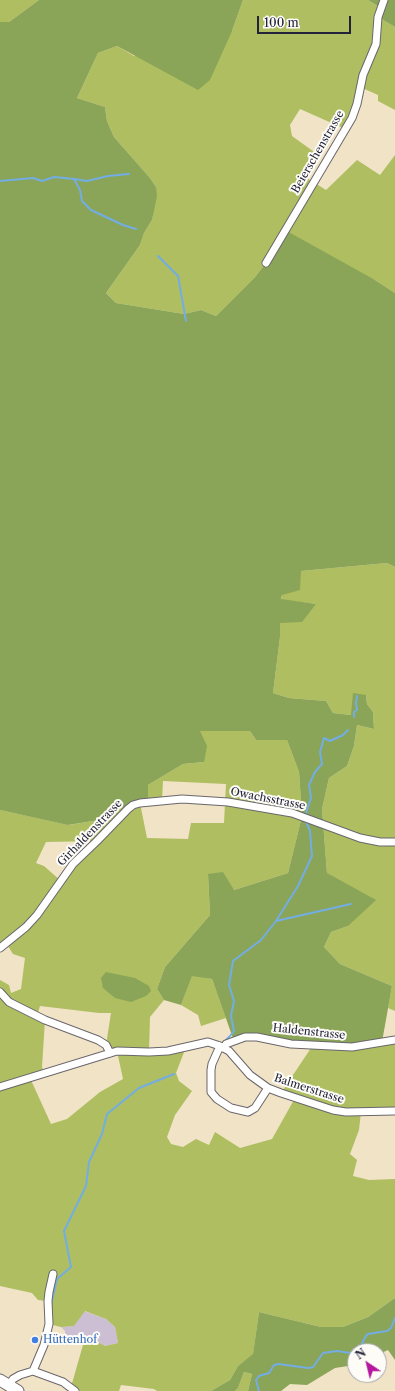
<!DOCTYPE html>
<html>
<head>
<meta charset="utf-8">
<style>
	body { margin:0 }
	#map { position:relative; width:395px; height:1391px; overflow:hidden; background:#f1e3c6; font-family:"Libre Caslon Text",serif }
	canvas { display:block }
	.north { position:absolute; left:347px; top:1343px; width:40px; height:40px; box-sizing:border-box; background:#fdfcf7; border:1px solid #a5a5ac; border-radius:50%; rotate:325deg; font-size:11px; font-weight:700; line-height:16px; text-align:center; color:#22223b }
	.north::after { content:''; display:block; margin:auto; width:14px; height:18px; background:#b5179e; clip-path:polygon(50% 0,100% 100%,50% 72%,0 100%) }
	.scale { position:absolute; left:257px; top:16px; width:94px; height:18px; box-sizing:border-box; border:2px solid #22223b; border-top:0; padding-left:5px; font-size:12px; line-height:14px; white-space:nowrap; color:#22223b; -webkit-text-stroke:3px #fdfcf7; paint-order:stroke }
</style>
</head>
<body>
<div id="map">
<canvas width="395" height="1391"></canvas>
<div class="north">N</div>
<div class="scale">100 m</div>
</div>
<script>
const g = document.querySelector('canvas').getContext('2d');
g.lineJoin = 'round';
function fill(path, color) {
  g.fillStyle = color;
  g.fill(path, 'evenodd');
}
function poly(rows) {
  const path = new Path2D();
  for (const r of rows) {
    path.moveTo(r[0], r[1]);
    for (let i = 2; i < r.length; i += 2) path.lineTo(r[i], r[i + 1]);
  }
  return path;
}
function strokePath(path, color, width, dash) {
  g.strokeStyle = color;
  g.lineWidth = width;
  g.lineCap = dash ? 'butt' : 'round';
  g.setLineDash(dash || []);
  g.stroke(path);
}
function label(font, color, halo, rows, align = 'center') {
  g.font = font + ' "Libre Caslon Text",serif';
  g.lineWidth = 4;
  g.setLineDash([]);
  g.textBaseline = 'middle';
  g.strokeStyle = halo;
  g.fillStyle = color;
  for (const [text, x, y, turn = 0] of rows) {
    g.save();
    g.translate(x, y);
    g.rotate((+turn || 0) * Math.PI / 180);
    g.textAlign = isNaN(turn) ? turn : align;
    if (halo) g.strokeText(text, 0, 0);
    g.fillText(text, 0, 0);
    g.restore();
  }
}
fill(poly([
	[84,1311,106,1319,115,1327,118,1343,105,1346,89,1337,65,1336,65,1331,61,1327,74,1326]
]), '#ccbfd4');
fill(poly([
	[0,0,39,0,9,22,0,22],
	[243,0,368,0,381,8,378,17,395,27,395,110,378,101,378,95,360,87,357,104,343,128,300,109,290,125,292,136,317,154,310,165,313,168,307,178,326,190,357,160,380,175,395,155,395,293,375,280,266,263,255,277,216,316,201,310,184,314,116,303,106,293,140,245,144,233,152,220,156,187,150,178,114,137,107,121,105,107,77,98,98,53,117,46,134,56,232,31],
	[387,563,395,567,395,1011,388,1008,392,986,340,964,324,947,331,932,348,926,327,873,322,809,329,778,347,766,354,746,357,725,374,729,373,712,367,704,366,695,351,715,333,713,326,701,289,698,273,693,280,637,280,623,316,604,281,600,282,595,301,571],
	[199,731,250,731,256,740,287,740,299,772,302,816,288,873,234,890,208,874,210,915,165,967,157,989,164,1000,150,1017,149,1052,186,1047,176,1073,179,1081,192,1091,175,1115,167,1137,171,1144,183,1147,196,1139,209,1145,215,1132,240,1148,272,1139,295,1098,281,1093,313,1045,395,1040,395,1111,361,1112,359,1130,350,1154,357,1160,353,1176,369,1180,395,1179,395,1298,368,1317,343,1327,321,1327,259,1312,253,1355,238,1366,230,1380,211,1391,157,1391,154,1389,121,1385,119,1391,75,1391,71,1387,83,1345,63,1339,65,1336,89,1337,105,1346,118,1343,115,1327,106,1319,85,1311,74,1326,61,1327,49,1324,47,1301,38,1300,32,1293,0,1286,0,980,9,985,11,993,21,989,25,958,13,954,6,943,0,949,0,810,69,825,99,820,116,809,140,803,147,838,188,839,191,823,224,823,226,784,163,781,162,800,148,802,148,785,183,764,204,762],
	[97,841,61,881,44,866,36,863,46,842],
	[40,1006,99,1013,111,1013,106,1045,110,1053,117,1051,123,1079,100,1092,67,1119,51,1124,30,1078,44,1073,42,1067,45,1020,37,1016],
	[192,975,212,979,226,1018,201,1026,198,1015,181,1005],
	[244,1372,252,1374,248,1391,235,1391,238,1388]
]), '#aebe61');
fill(poly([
	[39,0,243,0,232,31,210,80,198,90,117,46,98,53,77,98,105,107,107,121,114,137,150,178,156,187,157,196,152,220,144,233,140,245,106,293,116,303,184,314,201,310,216,316,255,277,266,263,285,230,375,280,395,293,395,567,387,563,301,571,300,590,282,595,281,599,316,604,302,622,280,623,280,637,273,693,289,698,326,701,333,713,351,715,353,693,366,695,367,704,373,712,374,729,357,725,354,746,347,766,329,778,322,809,327,873,376,900,348,926,331,932,324,947,340,964,392,986,382,1042,352,1047,257,1037,234,1041,212,979,192,976,181,1005,164,1000,157,989,165,967,210,915,208,874,223,872,234,890,288,873,302,816,299,772,287,740,256,740,250,731,200,731,207,746,204,762,183,764,148,785,148,802,116,809,99,820,68,825,0,810,0,22,9,22],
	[368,0,395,0,395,27,378,17,381,8],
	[106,972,135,978,149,986,151,991,146,996,131,1002,115,998,103,988,101,978],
	[395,1298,395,1360,388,1350,379,1354,379,1351,355,1351,355,1365,335,1368,307,1385,290,1384,281,1391,248,1391,252,1374,244,1372,238,1388,235,1391,211,1391,230,1380,238,1366,253,1354,259,1312,321,1327,343,1327,368,1317]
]), '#8aa557');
strokePath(poly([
	[74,179,87,181,108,176,129,174],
	[0,181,33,178,42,181,54,177,74,179,80,190,82,201,91,210,123,225,136,229],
	[158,256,178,276,186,321],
	[354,717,354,712,357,710,356,703,357,696],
	[306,813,311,798,309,785,315,772,322,764,320,752,324,738,330,741,343,735,348,730],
	[276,921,351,904],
	[226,1040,230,1036,234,1031,231,1016,234,1001,229,985,233,961,261,940,276,921,298,886,312,856,310,831,306,822],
	[51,1305,57,1279,71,1267,64,1231,86,1186,89,1162,102,1134,107,1114,139,1088,174,1074],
	[259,1391,256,1380,259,1376,269,1373,274,1365,279,1364,308,1368,313,1367,323,1353,337,1351,350,1353,361,1345,366,1336,368,1334,387,1331,391,1328,395,1318]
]), '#73ade3', 2);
const street = poly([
	[266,263,352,118,357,104,363,75,376,44,378,17,384,0],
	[0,948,26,927,37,915,73,864,97,841,128,809,133,805,140,803,182,799,228,802,292,813,360,838,380,842,395,842],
	[0,992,9,1002,45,1020,98,1040,106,1045,110,1053],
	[220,1046,212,1064,211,1070,211,1092,217,1099,231,1108,248,1112,255,1108,268,1088],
	[223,1048,226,1044,245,1037,257,1037,291,1044,352,1047,395,1040],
	[0,1087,117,1051,149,1052,168,1051,208,1042,220,1046,229,1051,250,1075,268,1088,281,1093,333,1110,346,1112,395,1111],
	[33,1371,63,1382,75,1391],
	[9,1385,13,1379,20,1375,33,1371,44,1345,49,1324,48,1301,49,1292,53,1274]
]);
const secondary = poly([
	[0,1380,18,1391]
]);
strokePath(street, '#6a666c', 9);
strokePath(secondary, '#6a666c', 13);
strokePath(street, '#fff', 7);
strokePath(secondary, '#fff', 11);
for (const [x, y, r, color] of [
	[35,1340,4,"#3f7fe0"]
]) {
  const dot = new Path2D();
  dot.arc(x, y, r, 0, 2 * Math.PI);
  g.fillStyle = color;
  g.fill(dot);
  strokePath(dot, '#fdfcf7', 1.5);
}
label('11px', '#22223b', '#fdfcf7', [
	["Beierschenstrasse",318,152,-60],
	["Owachsstrasse",268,799,11],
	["Girhaldenstrasse",90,833,-46],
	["Haldenstrasse",309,1032,6],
	["Balmerstrasse",309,1089,18]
]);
label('11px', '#366cbe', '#fdfcf7', [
	["Hüttenhof",43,1340]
], 'left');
</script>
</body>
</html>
